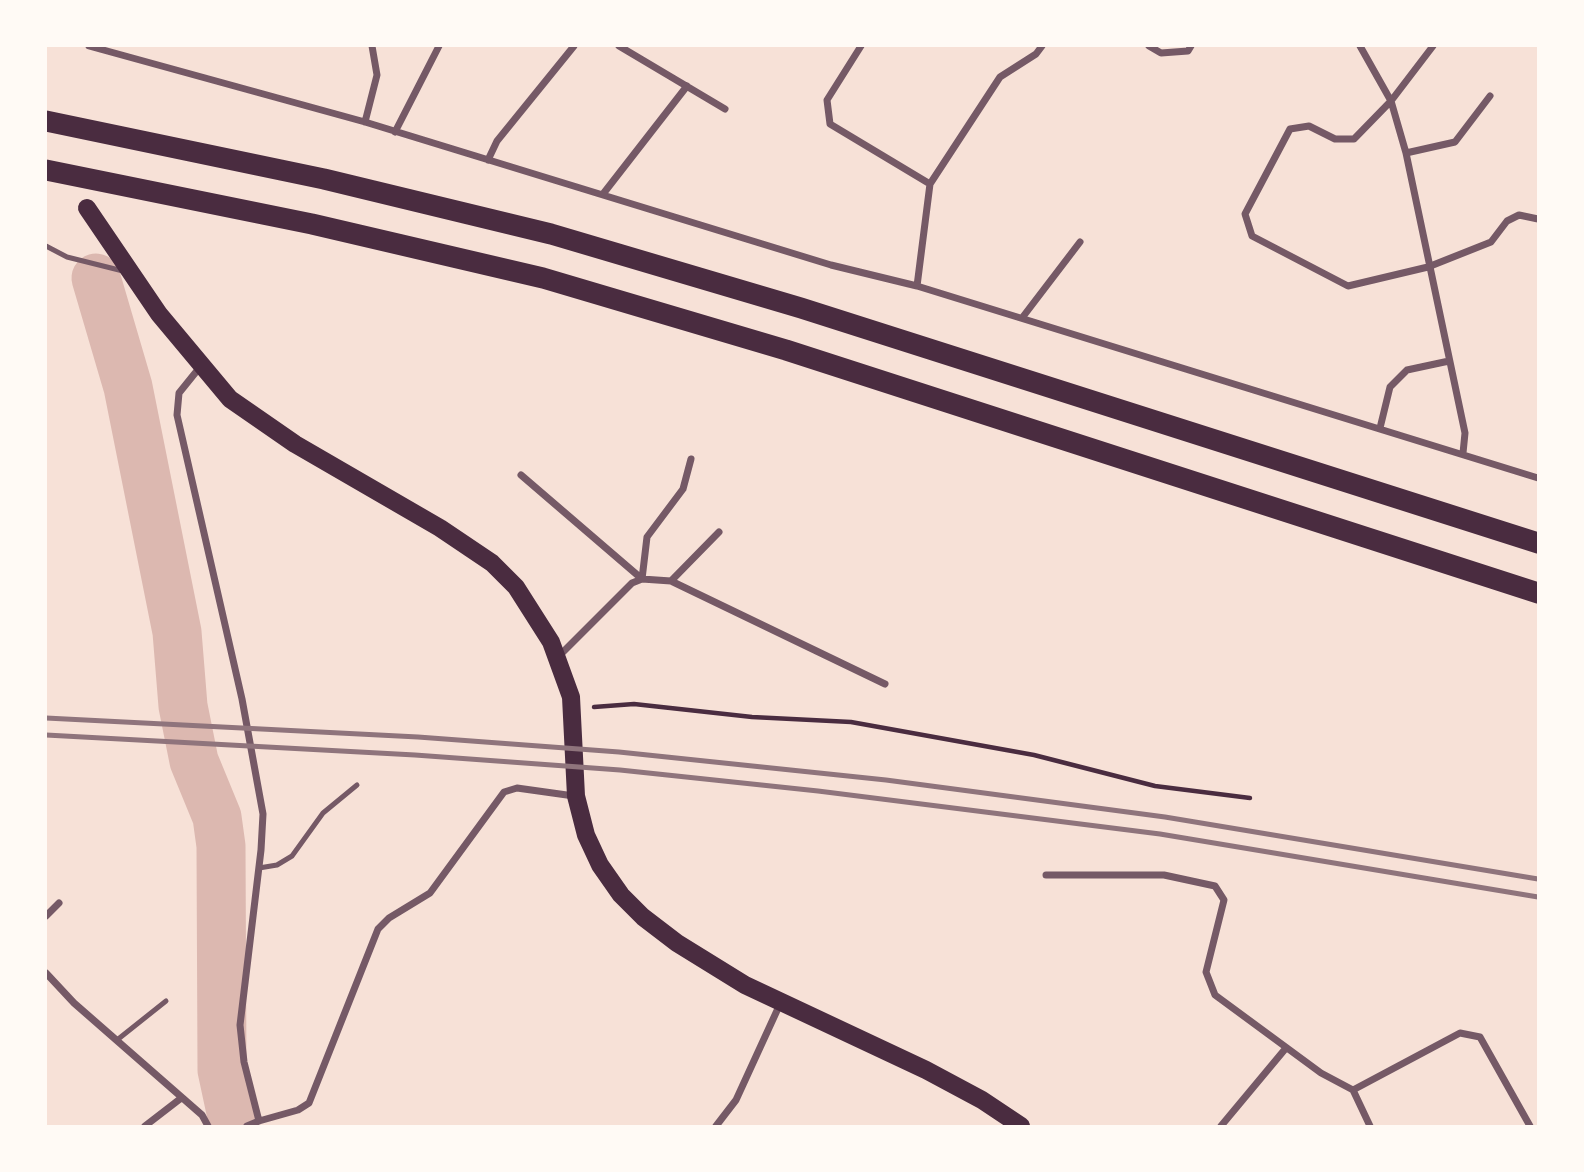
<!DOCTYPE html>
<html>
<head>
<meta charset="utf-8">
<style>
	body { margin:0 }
	#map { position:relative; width:1584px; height:1172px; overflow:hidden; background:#f7e1d7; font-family:"Source Sans 3",sans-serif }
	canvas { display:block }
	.frame { position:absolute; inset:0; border:47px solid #fffaf5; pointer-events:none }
</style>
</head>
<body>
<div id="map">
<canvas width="1584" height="1172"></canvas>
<div class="frame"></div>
</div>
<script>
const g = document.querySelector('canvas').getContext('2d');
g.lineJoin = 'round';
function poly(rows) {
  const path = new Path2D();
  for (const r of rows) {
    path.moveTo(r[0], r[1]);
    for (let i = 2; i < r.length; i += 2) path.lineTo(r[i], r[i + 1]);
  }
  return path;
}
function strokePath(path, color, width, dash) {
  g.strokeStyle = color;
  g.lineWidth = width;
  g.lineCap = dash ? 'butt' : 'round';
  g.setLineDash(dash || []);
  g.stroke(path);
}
strokePath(poly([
	[96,278,128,387,177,632,183,706,194,761,217,817,221,846,222,1070,234,1126]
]), '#dcb8b0', 49);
strokePath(poly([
	[594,707,634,704,752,717,851,722,1034,755,1155,786,1250,798]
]), '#4a2c40', 4.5);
strokePath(poly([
	[46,246,67,257,123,271],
	[259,868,277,865,292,856,323,813,357,785],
	[117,1040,166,1001]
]), '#755966', 5);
strokePath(poly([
	[89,46,365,122,831,265,917,286,1538,478],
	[619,46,725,109],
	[861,46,827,100,830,124,930,184],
	[1149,46,1161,53,1188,51,1191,46],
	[1360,46,1391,101,1406,153,1465,433,1463,453],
	[1433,46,1391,101,1354,139,1335,139,1309,126,1290,129,1245,214,1252,236,1348,286,1428,267,1491,242,1507,221,1519,215,1538,219],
	[365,122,377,75,372,46],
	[395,132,439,46],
	[1406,153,1455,142,1490,96],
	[488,160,497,141,574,46],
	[603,194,687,86],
	[917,286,930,184,1000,77,1036,54,1042,46],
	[1022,318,1080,242],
	[200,367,179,393,177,415,242,699,263,814,261,850,240,1025,244,1062,259,1121,247,1126],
	[1380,428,1390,387,1407,370,1449,361],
	[521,475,642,579,647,537,683,489,691,459],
	[671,581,719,532],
	[559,656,632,583,642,579,671,581,885,684],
	[1046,875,1164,875,1215,886,1224,900,1206,972,1215,995,1321,1073,1353,1090,1370,1126],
	[46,916,59,903],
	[46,973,74,1003,202,1115,208,1126],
	[1353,1090,1460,1033,1480,1037,1530,1126],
	[259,1121,298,1110,309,1103,378,929,389,918,430,893,504,792,517,788,574,796],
	[145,1126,180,1099],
	[716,1126,736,1100,780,1004],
	[1221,1126,1286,1048]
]), '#755966', 7);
strokePath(poly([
	[87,208,159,314,230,399,295,444,440,528,492,563,516,587,551,642,571,697,576,796,586,835,600,865,621,895,643,917,677,943,745,985,926,1070,982,1100,1021,1126]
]), '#4a2c40', 18);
strokePath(poly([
	[46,121,324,179,551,234,801,308,1538,543],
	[46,170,312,224,543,278,786,350,1538,593]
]), '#4a2c40', 21);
strokePath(poly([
	[46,718,418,737,619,752,886,780,1165,817,1538,879],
	[46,735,415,755,620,770,818,791,1160,834,1538,897]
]), '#8f747c', 5);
</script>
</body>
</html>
